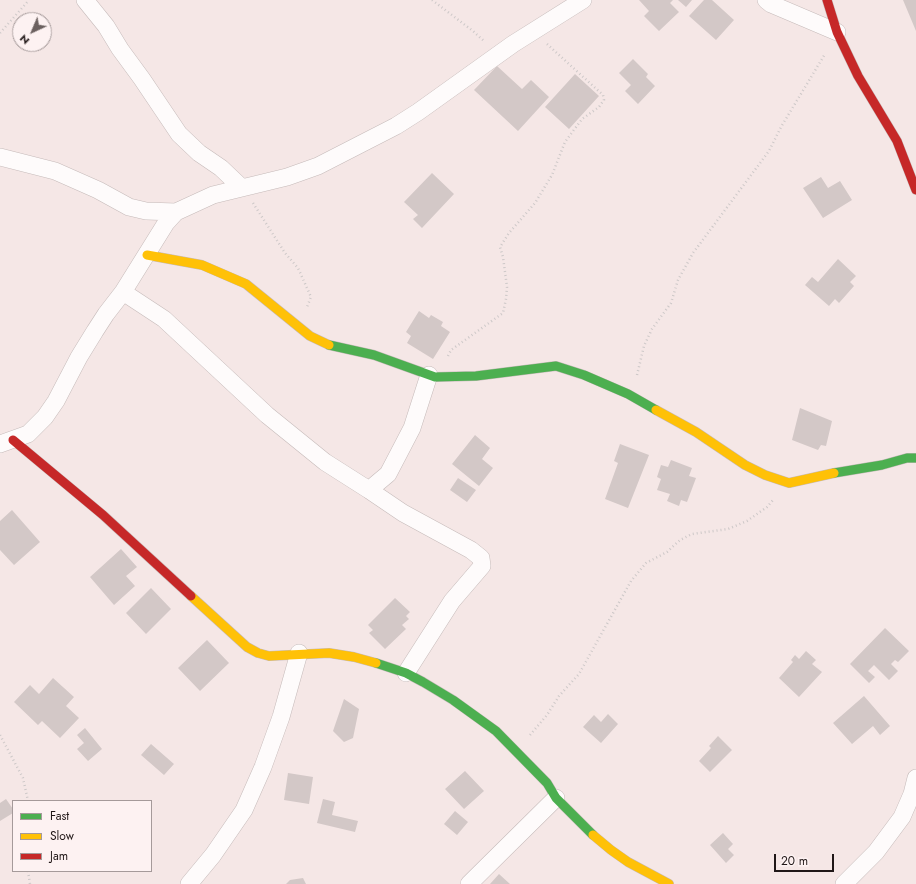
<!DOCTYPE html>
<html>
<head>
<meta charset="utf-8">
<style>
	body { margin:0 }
	#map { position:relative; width:916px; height:884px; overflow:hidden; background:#f5e7e6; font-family:Jost,sans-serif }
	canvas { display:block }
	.legend { position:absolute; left:12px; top:800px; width:140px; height:72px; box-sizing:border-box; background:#fdf2f2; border:1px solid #a59a9a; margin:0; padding:5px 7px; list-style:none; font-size:12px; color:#201717 }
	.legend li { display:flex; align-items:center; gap:8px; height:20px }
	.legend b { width:20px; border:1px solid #a59a9a }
	.north { position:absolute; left:12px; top:12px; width:40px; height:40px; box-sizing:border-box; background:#fdf2f2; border:1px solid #a59a9a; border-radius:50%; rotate:224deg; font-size:11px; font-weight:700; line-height:16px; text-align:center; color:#201717 }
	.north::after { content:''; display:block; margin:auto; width:14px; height:18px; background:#6b605f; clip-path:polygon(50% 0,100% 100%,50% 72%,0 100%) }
	.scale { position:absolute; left:774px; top:854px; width:60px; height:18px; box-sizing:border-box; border:2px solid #201717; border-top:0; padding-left:5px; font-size:12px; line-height:14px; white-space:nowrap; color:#201717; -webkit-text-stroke:3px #fdf2f2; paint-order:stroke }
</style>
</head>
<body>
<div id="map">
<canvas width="916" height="884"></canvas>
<ul class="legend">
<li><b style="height:5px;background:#4caf50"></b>Fast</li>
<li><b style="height:5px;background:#ffc107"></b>Slow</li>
<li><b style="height:5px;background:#c62828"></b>Jam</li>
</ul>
<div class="north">N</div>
<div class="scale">20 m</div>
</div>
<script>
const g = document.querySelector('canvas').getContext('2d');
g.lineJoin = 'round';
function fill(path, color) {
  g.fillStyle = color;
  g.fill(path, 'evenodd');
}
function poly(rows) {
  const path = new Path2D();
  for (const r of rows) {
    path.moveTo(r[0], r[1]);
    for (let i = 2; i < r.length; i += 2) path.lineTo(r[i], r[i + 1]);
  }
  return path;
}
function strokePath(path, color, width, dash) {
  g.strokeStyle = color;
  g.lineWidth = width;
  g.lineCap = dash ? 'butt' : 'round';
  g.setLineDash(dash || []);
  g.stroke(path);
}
fill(poly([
	[639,0,673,0,670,3,679,12,659,31,644,16,649,11],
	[678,0,692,0,686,7],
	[704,0,712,0,734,20,716,40,689,16],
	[903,0,916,0,916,31],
	[633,59,648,74,646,77,655,86,638,104,625,91,631,85,619,73],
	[497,66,522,89,531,80,549,97,518,131,474,90],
	[575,74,599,96,569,129,545,107],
	[432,173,454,194,422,228,413,219,418,215,404,202],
	[821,177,828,188,840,181,852,200,823,218,803,188],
	[838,259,856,276,850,282,854,286,839,303,835,299,829,306,805,285,812,277,818,282],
	[419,311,429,318,431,315,443,322,441,326,450,332,433,359,407,343,411,336,406,332],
	[800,408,832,421,826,446,821,445,818,450,792,440],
	[475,435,490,448,482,459,493,468,479,486,452,464],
	[620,444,649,455,628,508,605,499,618,463,614,461],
	[671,460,692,468,689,476,696,478,687,502,681,500,679,506,667,501,670,494,657,490,661,479,657,477,661,465,668,467],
	[458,478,476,490,467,502,450,490],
	[12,510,40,542,14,565,0,550,0,521],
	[121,549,137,567,126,576,135,586,114,605,90,577],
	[151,588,171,609,146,634,126,613],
	[395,598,410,612,406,616,409,619,402,625,406,629,385,649,369,633,373,630,368,625],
	[885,628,909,651,898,662,895,660,891,664,898,671,889,680,874,665,868,671,875,677,869,683,850,664],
	[207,640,229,663,200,691,178,668],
	[806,651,816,660,812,664,822,672,799,697,779,678,793,662,791,660,795,655,799,659],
	[53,678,74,697,66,706,79,718,60,738,42,721,38,725,14,702,30,685,39,694],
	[864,696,890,726,880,735,873,726,852,744,833,723],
	[344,699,359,709,353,738,344,742,333,731],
	[608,714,618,724,601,743,583,727,594,715,601,722],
	[85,728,102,749,88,761,77,749,84,743,77,735],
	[718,736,732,750,710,772,699,761,711,748,709,746],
	[151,744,174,764,164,775,141,755],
	[465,771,484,791,464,809,445,789],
	[288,773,313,777,309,804,284,800],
	[6,799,13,809,13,813,0,821,0,803],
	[323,799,335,802,332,815,358,821,355,832,317,823],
	[455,811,468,822,457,835,444,824],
	[723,833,733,844,728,849,734,855,726,863,710,845],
	[499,874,510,884,490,884],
	[303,878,306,884,286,884,290,880]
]), '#d3c8c7');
const street = poly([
	[85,0,106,26,120,49,142,79,179,134,199,153,221,168,242,188],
	[766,0,771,4,837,32],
	[0,157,55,171,98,190,129,207,146,211,176,212],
	[123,292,164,319,267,415,325,462,369,490,403,513,471,550,481,558,482,566,452,601,406,673],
	[0,444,28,434,45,417,56,401,79,357,95,331,106,314,123,292,166,223,176,212,213,195,287,177,318,166,396,126,418,112,513,44,583,0],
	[369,490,388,474,399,453,412,428,429,375],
	[189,884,213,855,244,810,263,767,281,717,299,653],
	[469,884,556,798],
	[844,884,876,852,902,817,912,794,916,778]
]);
const fast = poly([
	[329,345,374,355,435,377,476,376,556,366,584,375,628,394,656,410],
	[834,473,882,465,907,458,916,458],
	[376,663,406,673,423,682,453,700,496,731,547,783,556,798,593,835]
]);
const slow = poly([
	[147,255,202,265,246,284,310,336,329,345],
	[656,410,696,432,745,465,765,475,789,483,834,473],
	[191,596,247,647,258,653,269,656,329,653,354,657,376,663],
	[593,835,611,850,628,862,669,884]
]);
const jam = poly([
	[827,0,837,32,858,76,897,141,916,190],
	[13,440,103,515,191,596]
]);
strokePath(street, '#c5bab9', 18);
strokePath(fast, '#c5bab9', 10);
strokePath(slow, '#c5bab9', 10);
strokePath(jam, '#c5bab9', 10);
strokePath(poly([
	[432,0,473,31,485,42],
	[0,33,29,0],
	[253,203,285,253,298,268,311,297,307,307],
	[448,356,451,350,503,313,506,299,507,287,503,257,500,247,509,233,535,203,552,175,565,142,582,119,599,107,604,100,603,95,547,44],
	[637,375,644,346,652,329,671,303,678,280,693,253,769,151,781,127,825,54],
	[0,735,23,778,28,801],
	[530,735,547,715,559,696,579,674,631,581,646,563,667,552,680,540,692,534,728,529,747,521,767,507,774,499],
	[28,871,30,884]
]), '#cdc8c8', 2.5, [1, 3]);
strokePath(street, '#fefbfb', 17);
strokePath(fast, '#4caf50', 9);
strokePath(slow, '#ffc107', 9);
strokePath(jam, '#c62828', 9);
</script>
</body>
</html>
